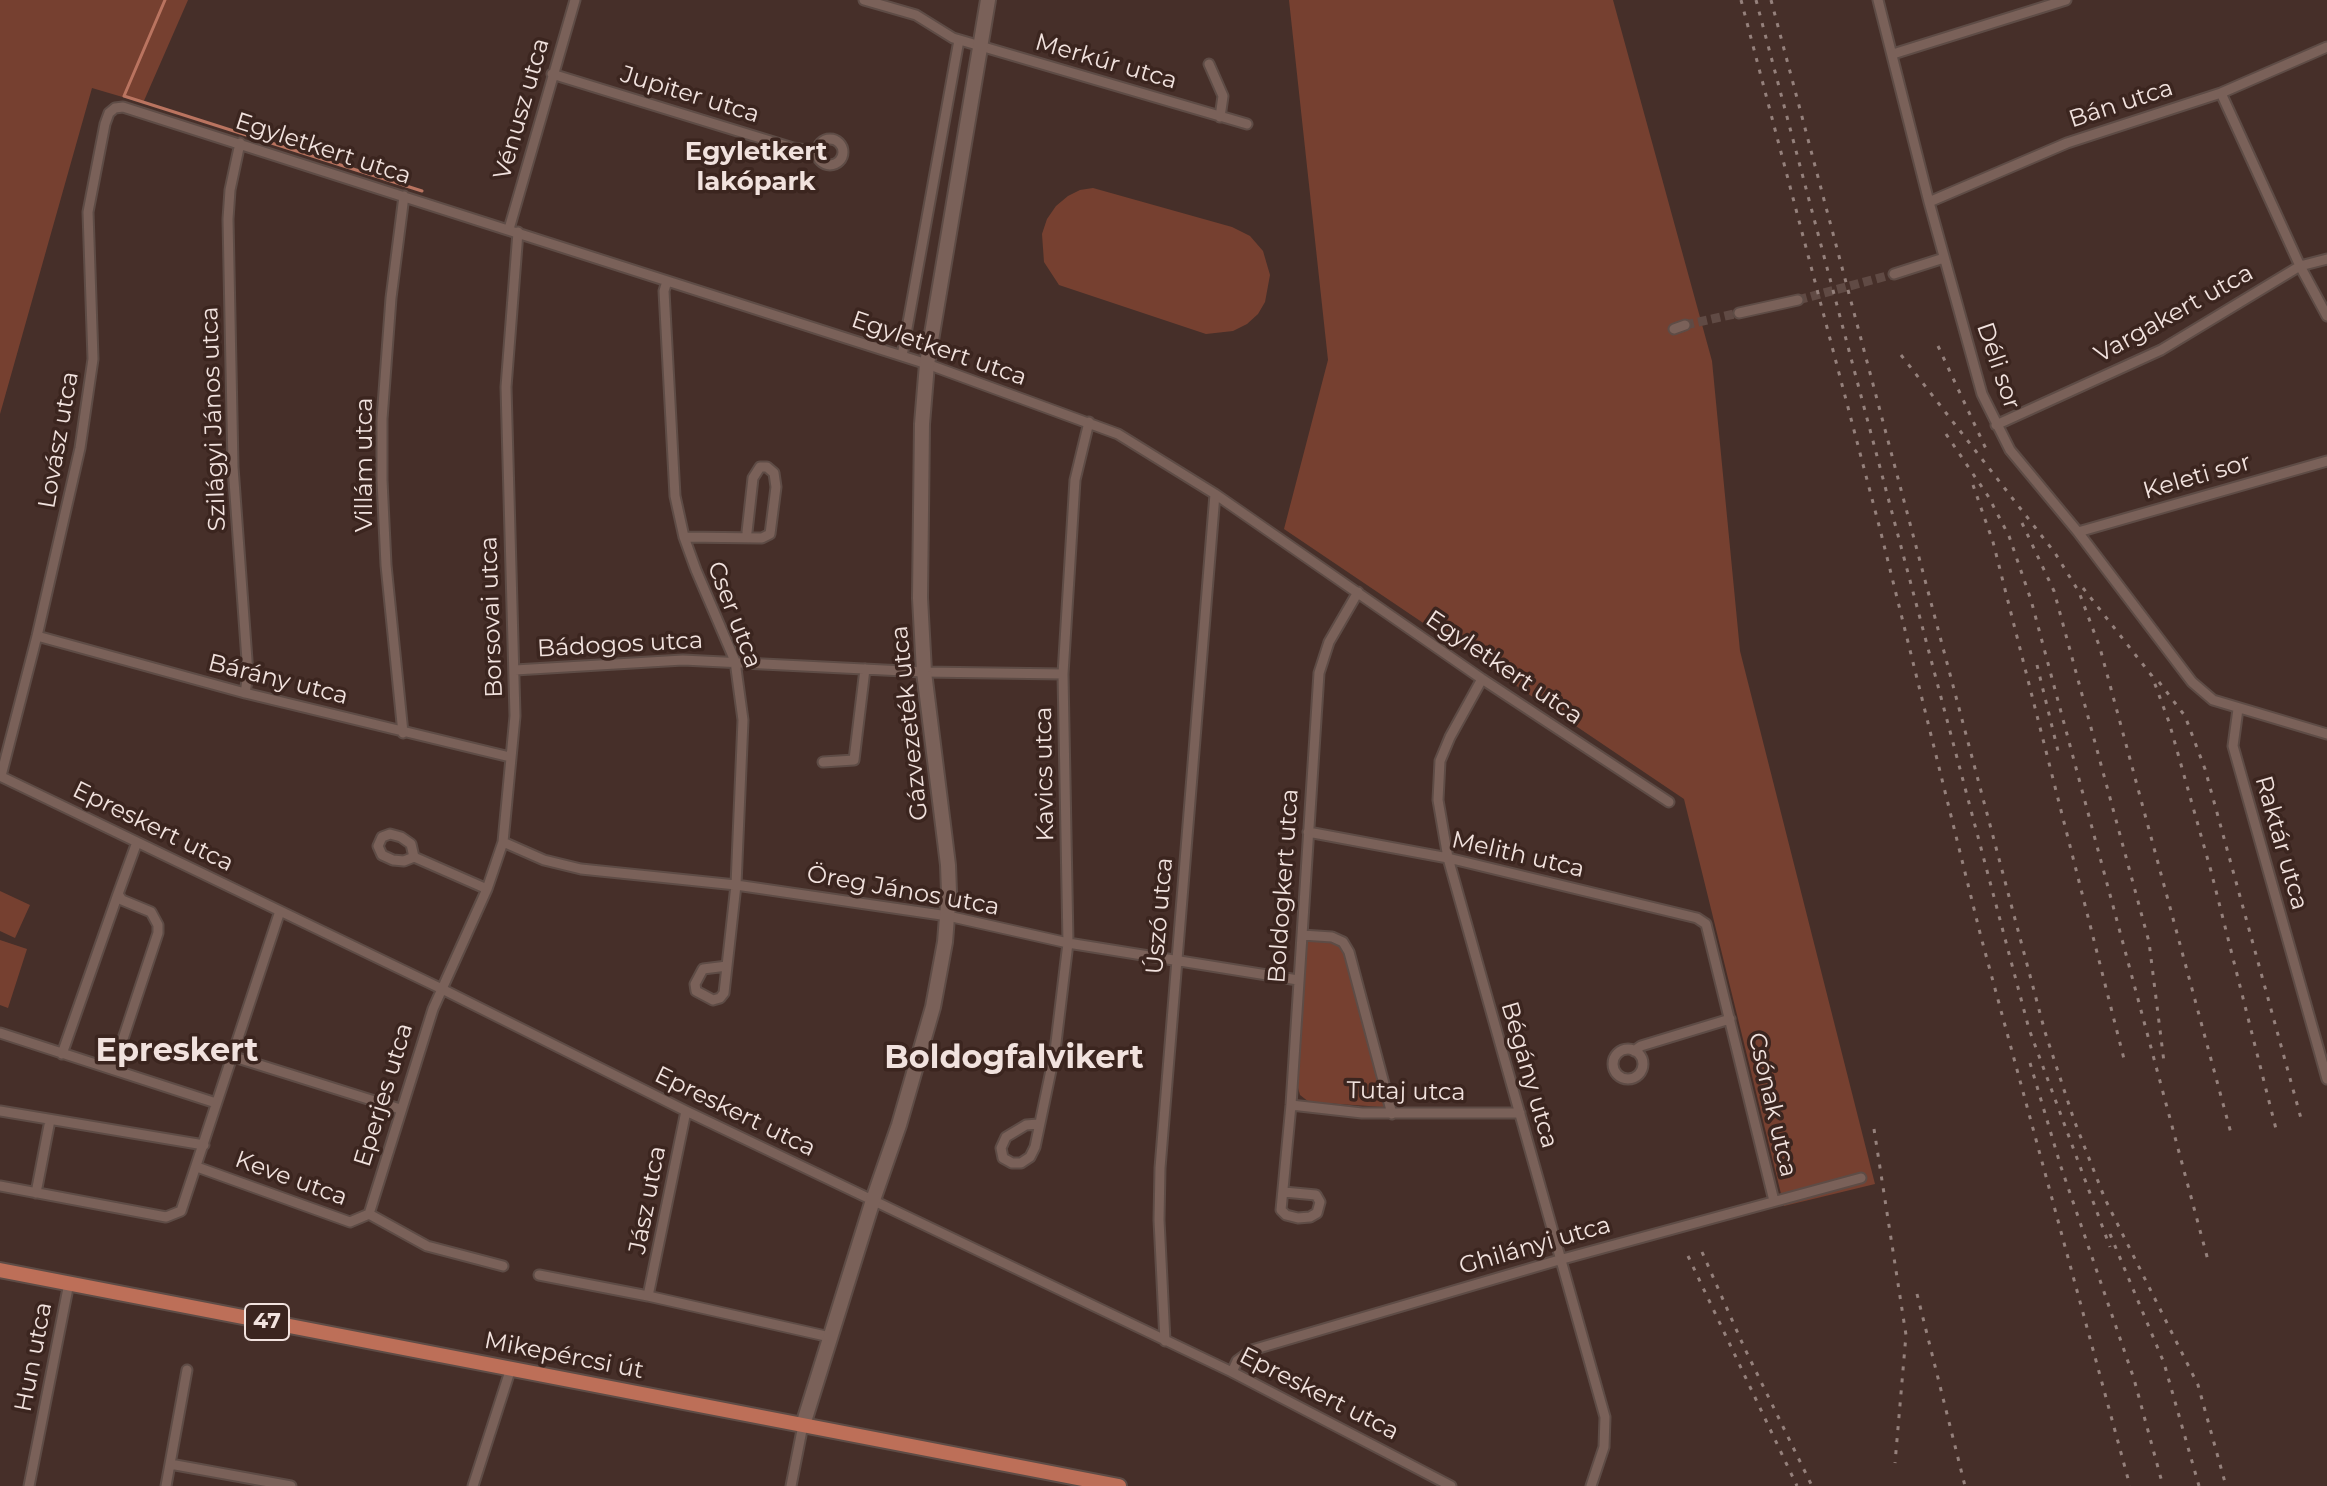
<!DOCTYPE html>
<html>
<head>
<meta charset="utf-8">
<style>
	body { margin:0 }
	canvas { display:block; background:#462f29 }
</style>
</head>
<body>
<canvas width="2327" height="1486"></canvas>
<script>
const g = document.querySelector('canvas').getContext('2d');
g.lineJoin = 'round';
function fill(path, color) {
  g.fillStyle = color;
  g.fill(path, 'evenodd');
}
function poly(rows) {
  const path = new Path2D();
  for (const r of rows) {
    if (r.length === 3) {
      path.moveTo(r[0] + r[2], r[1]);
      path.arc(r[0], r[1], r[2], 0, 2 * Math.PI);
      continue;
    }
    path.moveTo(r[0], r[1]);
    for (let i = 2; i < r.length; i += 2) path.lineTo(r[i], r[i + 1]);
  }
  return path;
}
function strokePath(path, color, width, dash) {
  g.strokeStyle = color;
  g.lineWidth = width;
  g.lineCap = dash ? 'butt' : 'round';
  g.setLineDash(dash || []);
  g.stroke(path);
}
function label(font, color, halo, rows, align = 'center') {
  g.font = font + ' Montserrat,sans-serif';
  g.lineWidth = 7;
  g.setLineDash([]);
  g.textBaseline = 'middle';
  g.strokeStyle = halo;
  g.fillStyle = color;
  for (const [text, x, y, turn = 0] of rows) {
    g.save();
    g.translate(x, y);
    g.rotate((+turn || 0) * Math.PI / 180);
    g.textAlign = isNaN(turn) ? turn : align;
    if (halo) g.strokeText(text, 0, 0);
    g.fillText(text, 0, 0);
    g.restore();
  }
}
fill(poly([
	[0,0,188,0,143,103,92,88,0,414],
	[1289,0,1613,0,1712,361,1740,651,1875,1184,1784,1206,1684,799,1284,529,1328,360],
	[1093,188,1232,227,1250,236,1263,251,1270,275,1265,302,1258,314,1247,324,1233,331,1206,334,1059,285,1044,262,1042,234,1047,219,1056,206,1068,196,1080,190],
	[0,891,30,905,15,938,0,931],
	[1317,938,1337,942,1345,953,1387,1104,1383,1107,1309,1102,1300,1095,1297,1084,1304,948,1306,943],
	[0,940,27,949,8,1008,0,1005]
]), '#764030');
strokePath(poly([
	[165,0,124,96,422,191]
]), '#ba7460', 3);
strokePath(poly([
	[1798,300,1894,274],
	[1685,325,1739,313]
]), '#604a44', 9, [9, 4.5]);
const street = poly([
	[864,0,916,15,953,38,1247,124],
	[1878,0,1929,202,1982,394,2010,450,2078,532,2192,682,2213,700,2327,734],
	[1893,54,2066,0],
	[1209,64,1223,96,1220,117],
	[552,74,793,148,817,152],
	[2221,93,2300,266,2327,316],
	[830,152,13],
	[240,143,230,190,228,219,233,467,248,674,245,693],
	[1929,202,2067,143,2221,93,2327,47],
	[509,229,575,0],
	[1894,274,1944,258],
	[667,281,664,291,675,496,684,537,696,570,735,661,743,720,736,885,724,993,720,998,713,1000,696,991,695,984,703,969,727,966],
	[1739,313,1798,300],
	[1674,329,1685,325],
	[902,356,959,40],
	[1996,425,2161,350,2300,266,2327,259],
	[2078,532,2327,461],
	[684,537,762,538,770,534,776,487,774,473,767,467,760,467,753,478,747,532],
	[37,636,245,693,510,757],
	[515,670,683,660,924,672,1063,674],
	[1482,679,1450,737,1440,761,1438,800,1448,858,1605,1417,1604,1447,1591,1486],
	[2238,709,2233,746,2327,1079],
	[403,733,386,565,382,480,382,419,391,298,404,196],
	[823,762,854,760,865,669],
	[0,776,442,989,686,1111,1232,1372,1451,1486],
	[1,776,37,636,80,448,93,359,88,212,105,124,109,113,115,108,123,107,927,364,1118,434,1215,494,1482,679,1669,802],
	[1308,832,1448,858,1697,918,1706,924,1774,1201],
	[503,842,544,860,581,869,736,885,948,916,1068,943,1298,980],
	[414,857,411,844,401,837,390,834,382,837,378,846,382,855,393,860,404,861,414,857,487,889],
	[1302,935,1332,937,1343,942,1349,952,1392,1114],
	[0,1033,216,1103],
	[1628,1064,15],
	[1634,1051,1641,1046,1730,1019],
	[62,1054,118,894],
	[231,1056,400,1109],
	[113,1069,158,933,158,925,151,912,122,900,118,894,137,842],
	[1291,1105,1362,1113,1520,1113],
	[0,1111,204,1145],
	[1038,1124,1026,1125,1006,1137,1001,1148,1003,1158,1012,1163,1021,1163,1030,1157,1035,1147,1055,1051,1068,943,1063,674,1075,480,1089,422],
	[197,1167,350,1222,369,1214,427,1246,503,1266],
	[0,1186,166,1217,181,1211,280,911],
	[1284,1192,1316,1195,1320,1202,1317,1213,1310,1217,1298,1218,1286,1215,1281,1210,1291,1105,1319,673,1329,642,1358,592],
	[36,1193,50,1120],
	[369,1214,433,1009,487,889,503,842,515,716,506,387,518,232],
	[539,1275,648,1296,830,1337],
	[648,1296,686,1111],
	[1165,1341,1159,1220,1160,1168,1215,494],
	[1232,1372,1237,1361,1252,1350,1559,1260,1861,1178],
	[170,1464,291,1486],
	[29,1486,69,1283],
	[166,1486,187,1370],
	[473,1486,511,1368],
	[791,1486,803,1425]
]);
const secondary = poly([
	[803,1425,873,1200,899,1125,933,1007,945,942,949,892,948,865,924,672,920,598,922,424,927,364,988,0]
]);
const primary = poly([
	[0,1270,1119,1486]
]);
strokePath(street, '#5e4c46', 13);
strokePath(secondary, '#5e4c46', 18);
strokePath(primary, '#5e4c46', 18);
strokePath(street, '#7a6159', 9);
strokePath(secondary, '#7a6159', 14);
strokePath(primary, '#bd6f58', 14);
strokePath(poly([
	[1741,0,1881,533,1981,937,2130,1486],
	[1756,0,2029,1029,2110,1247],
	[1771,0,2045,1032,2074,1120,2105,1199,2198,1385,2226,1486],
	[1938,346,1987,451],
	[1901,355,2055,553,2079,592,2100,648,2232,1137],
	[1946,434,1988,496,2009,536,2031,600,2209,1264],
	[1973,485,1993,542,2124,1059],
	[2022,523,2054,591,2149,942,2164,1062],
	[2083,588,2152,676,2169,722,2211,871,2276,1129],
	[2037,665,2059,755],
	[2159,682,2185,716,2205,769,2302,1122],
	[2030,1063,2061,1167,2134,1379,2163,1486],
	[1874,1129,1906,1335,1895,1463],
	[2110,1234,2164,1363,2199,1486],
	[1702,1252,1744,1347,1812,1486],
	[1688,1256,1797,1486],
	[1917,1294,1965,1486]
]), '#95817c', 3, [4, 8]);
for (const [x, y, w] of [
	[267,1322,44]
]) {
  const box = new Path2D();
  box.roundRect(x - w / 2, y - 18, w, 36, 6);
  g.fillStyle = '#3b251f';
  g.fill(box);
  strokePath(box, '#f1e2de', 2);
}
label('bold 22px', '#f1e2de', null, [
	["47",267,1322]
]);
label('24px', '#f1e2de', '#3b251f', [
	["Merkúr utca",1106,62,16],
	["Jupiter utca",690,95,17],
	["Bán utca",2121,104,-18],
	["Vénusz utca",522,109,-74],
	["Egyletkert utca",323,149,18],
	["Vargakert utca",2174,314,-29],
	["Egyletkert utca",939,349,19],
	["Déli sor",1998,366,71],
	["Szilágyi János utca",214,419,-92],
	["Lovász utca",59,440,-80],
	["Villám utca",365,465,-90],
	["Keleti sor",2197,477,-16],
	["Cser utca",734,615,69],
	["Borsovai utca",492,617,-92],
	["Bádogos utca",620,645,-3],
	["Egyletkert utca",1504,668,34],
	["Bárány utca",278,680,14],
	["Gázvezeték utca",910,723,-96],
	["Kavics utca",1045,774,-91],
	["Epreskert utca",153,827,26],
	["Raktár utca",2281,843,74],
	["Melith utca",1518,855,13],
	["Boldogkert utca",1284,886,-86],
	["Öreg János utca",903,891,10],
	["Úszó utca",1160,916,-85],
	["Bégány utca",1529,1075,74],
	["Tutaj utca",1406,1092,1],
	["Eperjes utca",384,1095,-73],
	["Csónak utca",1772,1105,77],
	["Epreskert utca",735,1112,26],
	["Keve utca",291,1179,20],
	["Jász utca",648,1200,-79],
	["Ghilányi utca",1535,1246,-16],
	["Mikepércsi út",564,1356,11],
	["Hun utca",34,1357,-79],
	["Epreskert utca",1319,1394,27]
]);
label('bold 26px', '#f1e2de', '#3b251f', [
	["Egyletkert",756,152],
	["lakópark",756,182]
]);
label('bold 32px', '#f1e2de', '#3b251f', [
	["Epreskert",177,1052],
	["Boldogfalvikert",1014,1059]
]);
</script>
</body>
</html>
